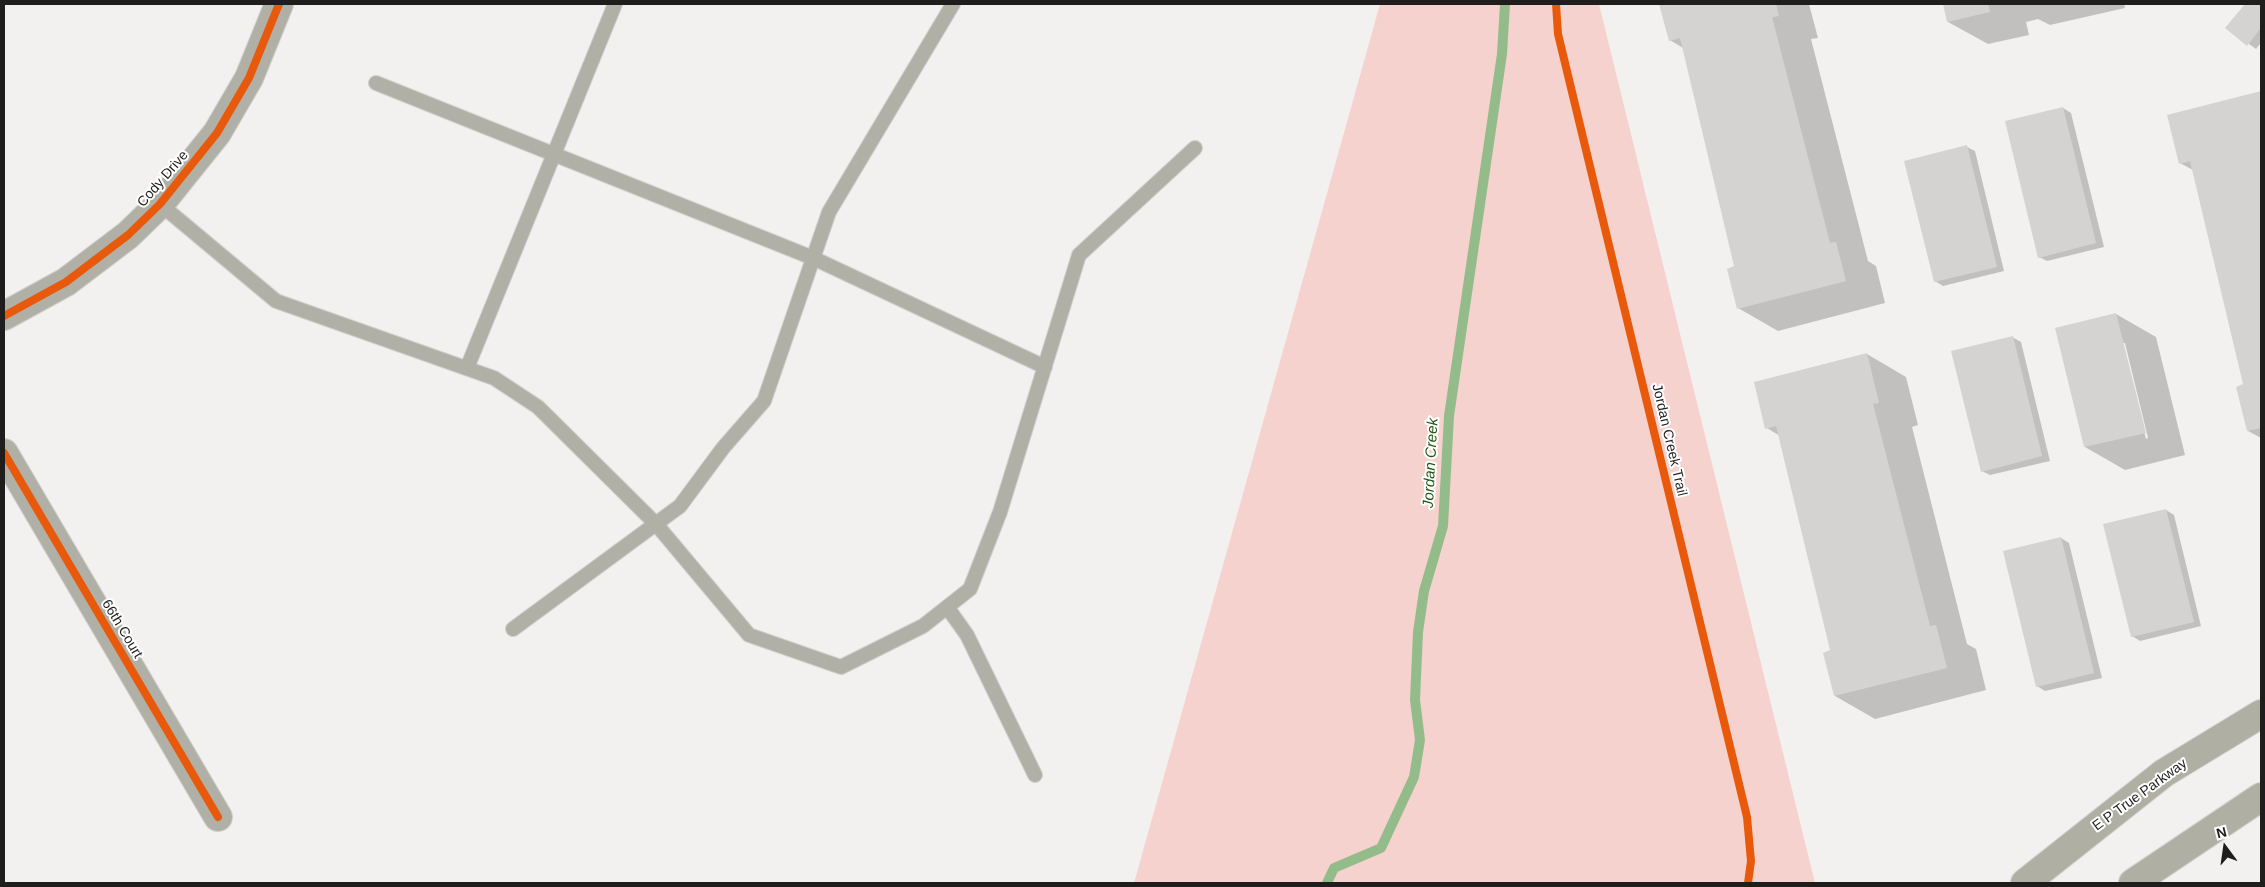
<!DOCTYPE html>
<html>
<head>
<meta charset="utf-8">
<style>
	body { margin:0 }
	#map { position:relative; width:2265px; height:887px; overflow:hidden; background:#f3f1ef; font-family:Helvetica,sans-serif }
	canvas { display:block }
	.frame { position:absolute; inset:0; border:5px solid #1f1e1d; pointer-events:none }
	.north { position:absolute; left:2200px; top:822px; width:50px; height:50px; -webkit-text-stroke:4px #fff; paint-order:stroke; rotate:346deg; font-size:14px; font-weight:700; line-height:20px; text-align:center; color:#1f1e1d }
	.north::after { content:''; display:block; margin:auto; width:18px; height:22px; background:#1f1e1d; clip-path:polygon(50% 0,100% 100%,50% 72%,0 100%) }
</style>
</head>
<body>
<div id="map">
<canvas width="2265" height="887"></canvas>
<div class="frame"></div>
<div class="north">N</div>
</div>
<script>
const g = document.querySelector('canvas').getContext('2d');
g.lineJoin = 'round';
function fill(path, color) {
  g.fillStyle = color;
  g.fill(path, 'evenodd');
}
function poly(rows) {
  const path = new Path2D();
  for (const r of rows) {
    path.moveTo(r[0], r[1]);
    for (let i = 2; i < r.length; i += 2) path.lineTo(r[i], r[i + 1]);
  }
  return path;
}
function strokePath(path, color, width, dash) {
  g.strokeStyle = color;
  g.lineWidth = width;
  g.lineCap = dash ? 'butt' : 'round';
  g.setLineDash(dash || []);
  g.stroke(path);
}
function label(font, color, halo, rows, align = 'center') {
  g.font = font + ' Helvetica,sans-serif';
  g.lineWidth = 4;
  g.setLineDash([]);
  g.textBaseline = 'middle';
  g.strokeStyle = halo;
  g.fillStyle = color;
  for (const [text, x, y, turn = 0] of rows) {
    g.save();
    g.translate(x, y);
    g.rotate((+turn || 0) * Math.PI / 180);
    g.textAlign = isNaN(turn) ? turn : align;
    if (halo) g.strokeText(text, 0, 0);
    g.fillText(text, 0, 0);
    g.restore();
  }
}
fill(poly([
	[1380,4,1599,4,1815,883,1134,883]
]), '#f6d2ce');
fill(poly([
	[1660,4,1809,4,1818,38,1811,39,1868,261,1876,266,1885,303,1778,331,1738,308,1735,266,1683,48,1670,40],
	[1944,4,2124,4,2125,8,2050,25,2038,19,2026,22,2029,35,1988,44,1948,22],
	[2246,4,2261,4,2261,43,2256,49,2227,28],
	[2261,92,2261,438,2248,431,2245,385,2193,170,2180,163,2168,116],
	[2063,108,2071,113,2104,247,2047,261,2039,257],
	[1967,147,1975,151,2004,271,1943,286,1935,281],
	[2116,314,2156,337,2185,455,2125,470,2085,447],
	[2122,343,2125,343,2148,438,2146,439],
	[2012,337,2021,342,2050,461,1990,475,1982,471],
	[1867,354,1906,377,1918,425,1912,427,1967,644,1976,649,1986,690,1875,719,1835,696,1832,651,1780,436,1767,428],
	[2166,510,2174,515,2201,626,2140,641,2132,636],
	[2061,538,2069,543,2102,678,2045,691,2037,686]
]), '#0003');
strokePath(poly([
	[1327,883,1334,868,1381,848,1414,777,1420,740,1415,700,1418,632,1424,591,1443,526,1449,416,1502,54,1505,4]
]), '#94bc8b', 10);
fill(poly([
	[1659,4,1776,4,1779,16,1772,17,1830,243,1836,242,1846,281,1737,309,1727,269,1734,266,1680,38,1669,41],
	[1943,4,1988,4,1990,12,1947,22],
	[2245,4,2261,4,2261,28,2247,46,2225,28],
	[2261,91,2261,428,2247,431,2236,387,2243,384,2190,161,2179,164,2167,115],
	[2063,107,2096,243,2038,258,2005,121],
	[1967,145,1997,267,1934,282,1904,161],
	[2116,313,2146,433,2084,447,2055,328],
	[2013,336,2042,456,1981,472,1951,351],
	[1867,353,1879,403,1873,404,1930,626,1936,625,1947,668,1834,696,1823,653,1830,650,1776,426,1765,429,1754,382],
	[2166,509,2194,622,2131,637,2103,524],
	[2061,537,2094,673,2036,687,2003,551]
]), '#d5d3d2');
const lane = poly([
	[376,83,813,258,1045,367],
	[160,204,276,301,494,378,538,407,656,524,749,635,841,667,923,626,970,589,1000,512,1079,255,1195,148],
	[467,368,615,4],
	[947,607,967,635,1035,775],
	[513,629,680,506,723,448,764,401,829,212,953,4]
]);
const street = poly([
	[4,316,66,282,128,235,160,204,217,133,249,78,279,4],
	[4,453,218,817]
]);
const secondary = poly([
	[2025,883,2164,773,2261,714],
	[2133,883,2261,797]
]);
strokePath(lane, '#d0cfce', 16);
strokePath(street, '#d0cfce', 30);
strokePath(secondary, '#d0cfce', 30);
strokePath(lane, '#b0b0a6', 14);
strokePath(street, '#b0b0a6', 28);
strokePath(secondary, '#afafa4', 28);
strokePath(poly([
	[1556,4,1558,34,1747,817,1751,861,1748,883],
	[4,316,66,282,128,235,160,204,217,133,249,78,279,4],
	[4,453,218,817]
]), '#e8590c', 8);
label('14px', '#1f1e1d', '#fff', [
	["Cody Drive",163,179,-49],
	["Jordan Creek Trail",1669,440,77],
	["66th Court",122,629,59],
	["E P True Parkway",2140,795,-36]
]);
label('italic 15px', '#1e5711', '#fff', [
	["Jordan Creek",1431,463,-87]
]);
</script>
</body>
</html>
